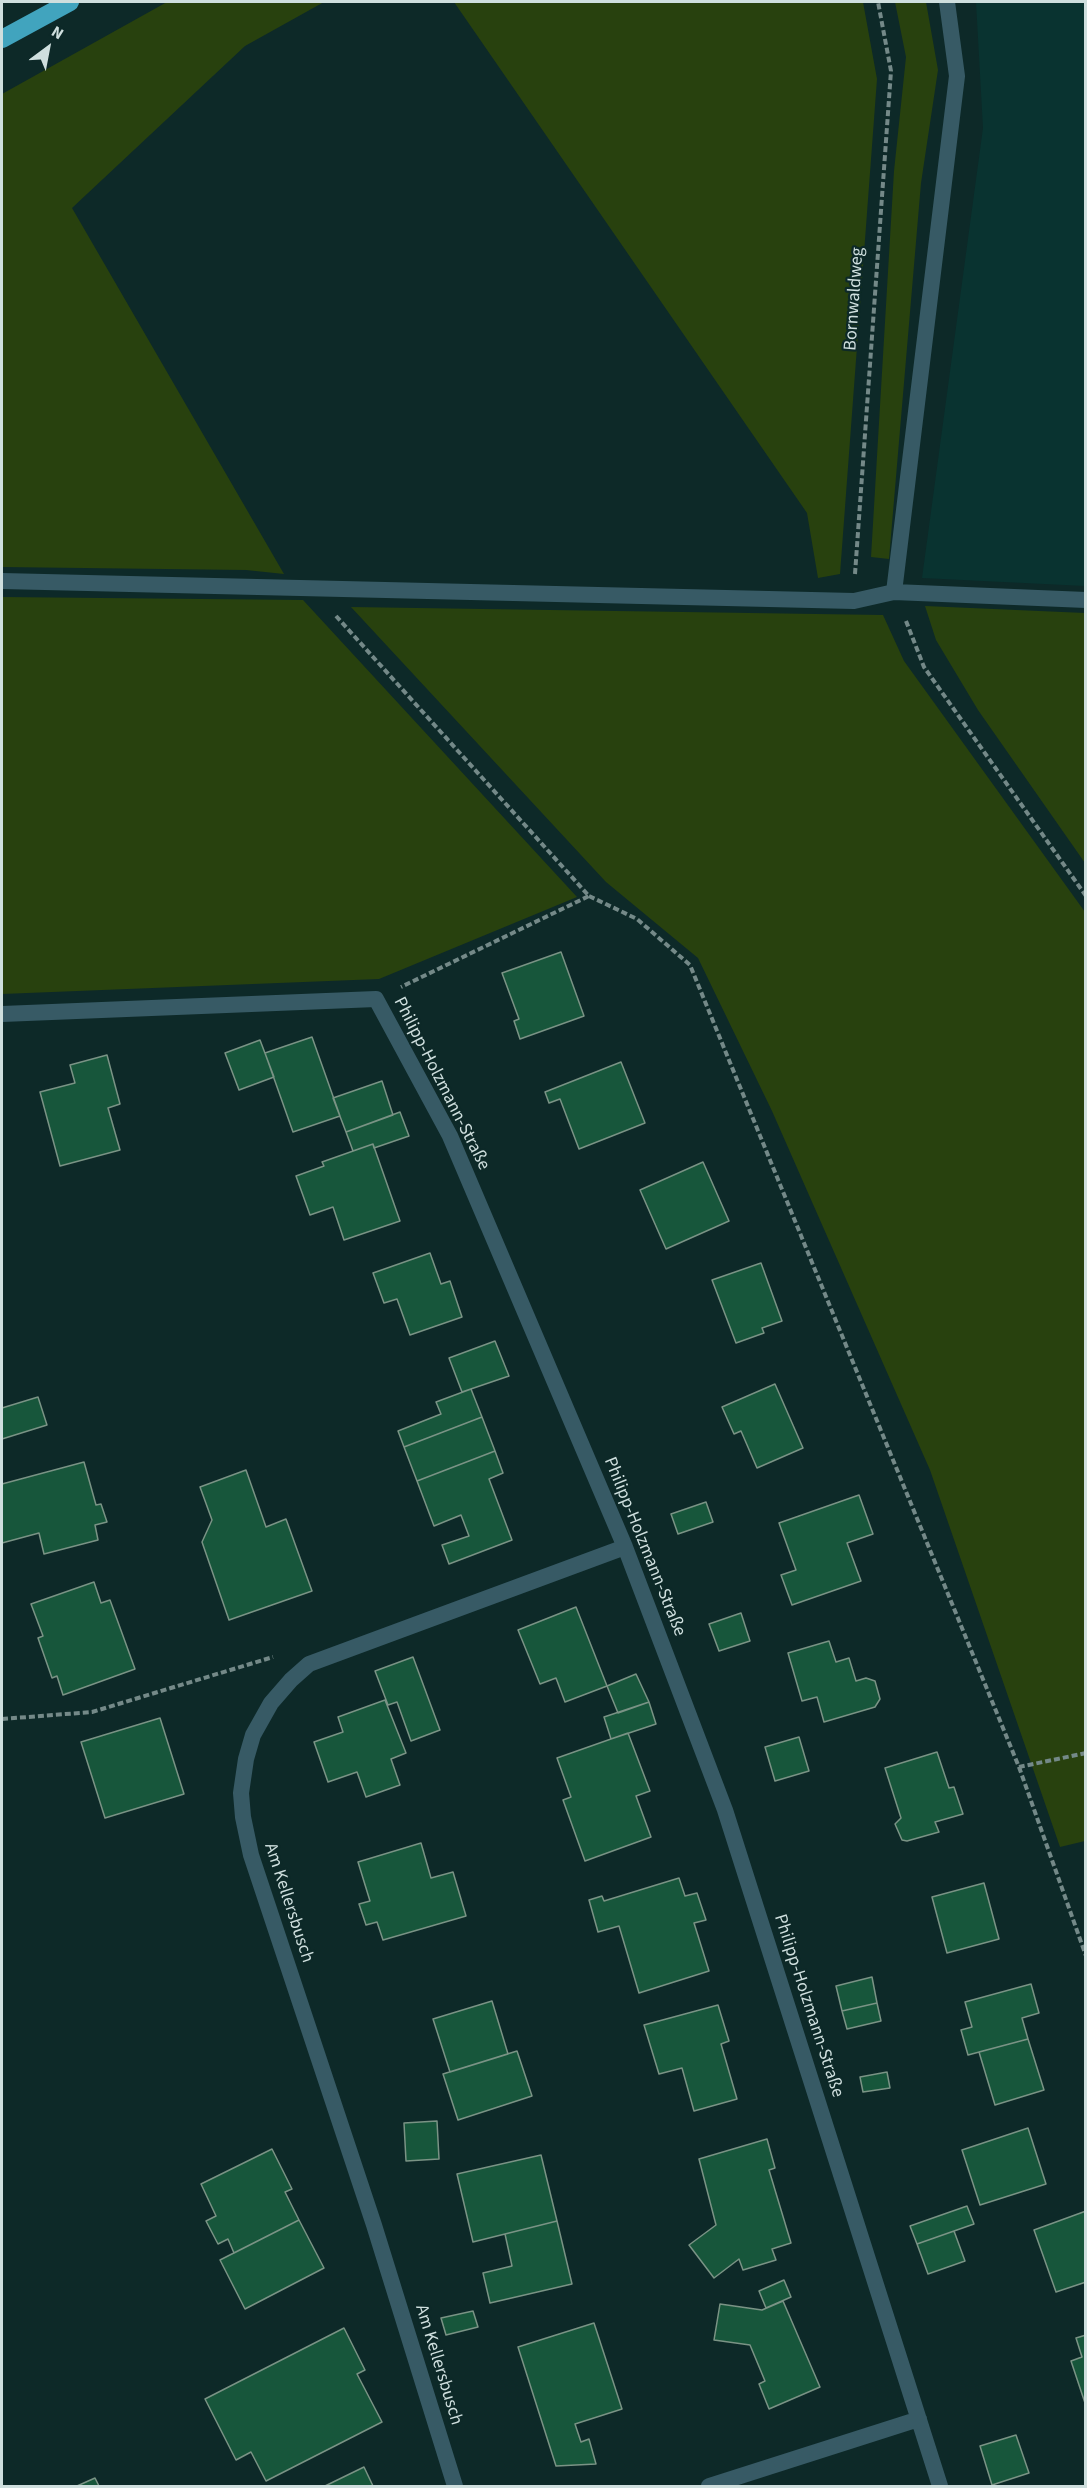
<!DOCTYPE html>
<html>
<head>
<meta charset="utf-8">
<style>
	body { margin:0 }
	#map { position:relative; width:1087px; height:2488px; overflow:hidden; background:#0d2928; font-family:"Source Sans 3",sans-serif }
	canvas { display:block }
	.frame { position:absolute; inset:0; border:3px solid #cfdfde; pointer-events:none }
	.north { position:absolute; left:18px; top:18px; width:60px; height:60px; -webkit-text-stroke:4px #0d2928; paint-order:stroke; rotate:32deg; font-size:16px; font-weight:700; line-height:24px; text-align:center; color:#cfdfde }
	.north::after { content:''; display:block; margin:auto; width:21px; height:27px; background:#cfdfde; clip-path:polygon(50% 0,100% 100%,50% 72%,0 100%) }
</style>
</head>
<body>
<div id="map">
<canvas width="1087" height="2488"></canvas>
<div class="frame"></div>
<div class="north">N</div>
</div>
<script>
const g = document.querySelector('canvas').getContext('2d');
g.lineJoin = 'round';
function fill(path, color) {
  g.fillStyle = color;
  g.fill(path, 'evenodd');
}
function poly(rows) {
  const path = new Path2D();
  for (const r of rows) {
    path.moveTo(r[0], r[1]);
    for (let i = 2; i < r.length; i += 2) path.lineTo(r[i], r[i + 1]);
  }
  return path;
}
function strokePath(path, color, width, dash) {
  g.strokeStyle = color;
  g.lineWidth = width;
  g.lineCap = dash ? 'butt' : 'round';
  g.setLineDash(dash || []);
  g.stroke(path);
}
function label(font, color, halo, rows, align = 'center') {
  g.font = font + ' "Source Sans 3",sans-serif';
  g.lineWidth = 4.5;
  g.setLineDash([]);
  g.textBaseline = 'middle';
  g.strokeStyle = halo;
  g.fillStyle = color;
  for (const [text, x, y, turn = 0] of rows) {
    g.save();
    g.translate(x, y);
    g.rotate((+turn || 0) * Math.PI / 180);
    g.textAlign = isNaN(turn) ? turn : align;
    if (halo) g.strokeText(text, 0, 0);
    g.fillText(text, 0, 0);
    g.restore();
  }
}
fill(poly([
	[976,2,1085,2,1085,586,922,578,983,128]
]), '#093330');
fill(poly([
	[167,2,324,2,245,46,72,208,284,574,246,570,2,567,2,94],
	[454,2,863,2,877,79,840,574,818,578,807,513],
	[895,2,926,2,938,70,921,183,889,559,871,557,894,171,906,57],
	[2,597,303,600,577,897,379,979,2,994],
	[925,606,1085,613,1085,863,978,710,936,640],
	[351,607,883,615,904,661,1085,912,1085,1841,1060,1847,930,1470,772,1111,698,958,606,882]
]), '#28410e');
const building = poly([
	[561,952,584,1016,520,1039,514,1021,519,1019,502,973,561,952],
	[312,1037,340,1116,293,1132,265,1053,312,1037],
	[260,1040,274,1077,239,1090,225,1053,260,1040],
	[107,1055,120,1104,108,1108,120,1150,60,1166,40,1092,75,1083,70,1065,107,1055],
	[621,1062,645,1123,579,1149,560,1099,549,1103,545,1092,621,1062],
	[382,1081,393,1115,346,1132,333,1098,382,1081],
	[400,1112,409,1136,374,1148,373,1144,353,1151,346,1132,400,1112],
	[373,1144,400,1221,344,1240,333,1207,310,1215,296,1176,324,1166,322,1162,373,1144],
	[703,1162,729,1221,666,1249,640,1190,703,1162],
	[430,1253,441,1284,450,1281,462,1317,410,1335,397,1299,384,1303,373,1273,430,1253],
	[761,1263,782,1321,762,1328,764,1333,736,1343,712,1280,761,1263],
	[495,1341,509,1376,462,1392,449,1358,495,1341],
	[775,1384,803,1448,757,1468,741,1431,734,1434,722,1407,775,1384],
	[471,1389,482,1417,404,1447,398,1431,441,1414,436,1402,471,1389],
	[38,1397,47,1425,2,1439,2,1408,38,1397],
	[482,1417,495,1451,417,1481,404,1447,482,1417],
	[495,1451,503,1473,489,1479,512,1540,449,1564,442,1545,469,1536,461,1515,434,1526,417,1481,495,1451],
	[84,1462,96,1505,101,1504,107,1522,95,1525,98,1540,44,1554,39,1533,2,1543,2,1484,84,1462],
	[246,1470,266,1527,286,1519,312,1591,229,1620,202,1542,212,1520,200,1487,246,1470],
	[859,1495,873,1534,847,1543,861,1581,792,1605,781,1575,796,1570,779,1523,859,1495],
	[706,1502,713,1522,678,1534,671,1514,706,1502],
	[94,1582,101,1603,110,1600,135,1669,63,1695,57,1676,52,1678,38,1638,43,1636,31,1604,94,1582],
	[576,1607,607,1686,565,1702,556,1678,540,1684,518,1630,576,1607],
	[741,1613,750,1641,719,1651,709,1624,741,1613],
	[829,1641,836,1662,849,1658,856,1681,866,1678,875,1681,880,1699,875,1707,824,1722,817,1697,802,1701,788,1653,829,1641],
	[413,1657,440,1730,411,1741,397,1702,388,1705,375,1671,413,1657],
	[636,1674,649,1702,618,1713,607,1686,636,1674],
	[385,1700,406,1753,391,1759,400,1785,366,1797,357,1772,328,1782,314,1742,343,1732,338,1717,385,1700],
	[649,1702,656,1724,611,1739,604,1717,649,1702],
	[160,1718,184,1794,105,1818,81,1742,160,1718],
	[628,1733,650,1791,636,1796,651,1837,585,1861,563,1800,571,1797,557,1758,628,1733],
	[799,1737,809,1771,775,1781,765,1747,799,1737],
	[937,1752,949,1788,954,1787,963,1814,935,1822,939,1832,907,1841,902,1840,895,1824,901,1818,885,1768,937,1752],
	[421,1843,431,1878,453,1872,466,1916,383,1940,377,1922,366,1925,359,1904,370,1901,358,1862,421,1843],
	[679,1878,685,1896,697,1893,706,1920,694,1923,709,1971,639,1993,619,1926,598,1932,589,1900,602,1896,604,1901,679,1878],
	[984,1883,999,1939,947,1953,932,1897,984,1883],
	[872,1977,877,2003,842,2011,836,1986,872,1977],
	[1031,1984,1039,2013,1022,2018,1028,2039,968,2055,961,2030,972,2027,965,2002,1031,1984],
	[492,2001,508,2054,450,2072,433,2019,492,2001],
	[877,2003,881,2021,847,2029,842,2011,877,2003],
	[718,2005,729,2041,721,2044,737,2099,694,2111,682,2068,659,2074,644,2025,718,2005],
	[1028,2039,1044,2090,995,2105,979,2052,1028,2039],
	[517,2051,532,2096,458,2120,443,2074,517,2051],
	[887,2072,890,2088,863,2092,860,2077,887,2072],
	[437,2121,439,2159,406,2161,404,2123,437,2121],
	[1028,2128,1046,2184,980,2205,962,2150,1028,2128],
	[767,2139,775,2168,769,2170,791,2243,772,2249,776,2260,743,2270,739,2259,714,2278,689,2245,716,2225,699,2159,767,2139],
	[272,2149,292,2189,285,2192,299,2220,234,2253,228,2239,218,2244,206,2221,216,2216,201,2184,272,2149],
	[541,2155,557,2221,473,2242,457,2174,541,2155],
	[967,2206,974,2224,917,2244,910,2226,967,2206],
	[1086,2211,1086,2282,1056,2292,1034,2230,1086,2211],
	[299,2220,324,2268,245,2309,220,2260,299,2220],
	[557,2221,572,2284,490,2303,483,2273,512,2266,505,2234,557,2221],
	[954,2231,965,2261,928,2274,917,2244,954,2231],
	[784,2280,791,2297,766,2308,759,2291,784,2280],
	[783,2301,820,2387,769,2409,759,2384,765,2381,750,2345,714,2340,720,2304,762,2310,783,2301],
	[473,2311,478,2327,446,2335,441,2318,473,2311],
	[594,2323,622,2409,575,2424,581,2442,589,2439,596,2464,556,2466,518,2347,594,2323],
	[344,2328,365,2370,357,2374,382,2422,266,2481,251,2452,236,2460,205,2399,344,2328],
	[1086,2335,1086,2406,1071,2361,1082,2357,1076,2338,1086,2335],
	[1016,2435,1029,2473,992,2485,980,2446,1016,2435],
	[364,2467,373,2486,325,2486,364,2467],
	[95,2478,99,2486,77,2486,95,2478]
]);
fill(building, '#17563b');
strokePath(building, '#7a9385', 1.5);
strokePath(poly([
	[855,574,891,71,878,2],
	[336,616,589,896,401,987],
	[906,621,924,667,1086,896],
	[589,896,637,919,690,965,1019,1767,1086,1753],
	[2,1719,92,1712,273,1657],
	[1019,1767,1086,1956]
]), '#748988', 4, [6, 3]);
strokePath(poly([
	[2,581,854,601,894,592,1086,600],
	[894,592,957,76,947,2]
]), '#375a65', 16);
strokePath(poly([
	[2,1014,376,999,450,1136,625,1547,725,1810,940,2486],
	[455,2486,374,2225,251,1855,243,1817,241,1793,246,1759,253,1735,271,1703,291,1680,309,1664,625,1547],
	[709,2486,919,2419]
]), '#375a65', 16);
strokePath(poly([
	[2,39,70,2]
]), '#41a4be', 18);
label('18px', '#cfdfde', '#0d2928', [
	["Bornwaldweg",855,299,-86],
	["Philipp-Holzmann-Straße",441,1084,63],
	["Philipp-Holzmann-Straße",644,1547,68],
	["Am Kellersbusch",288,1903,72],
	["Philipp-Holzmann-Straße",808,2006,72],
	["Am Kellersbusch",438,2365,73]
]);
</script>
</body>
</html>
